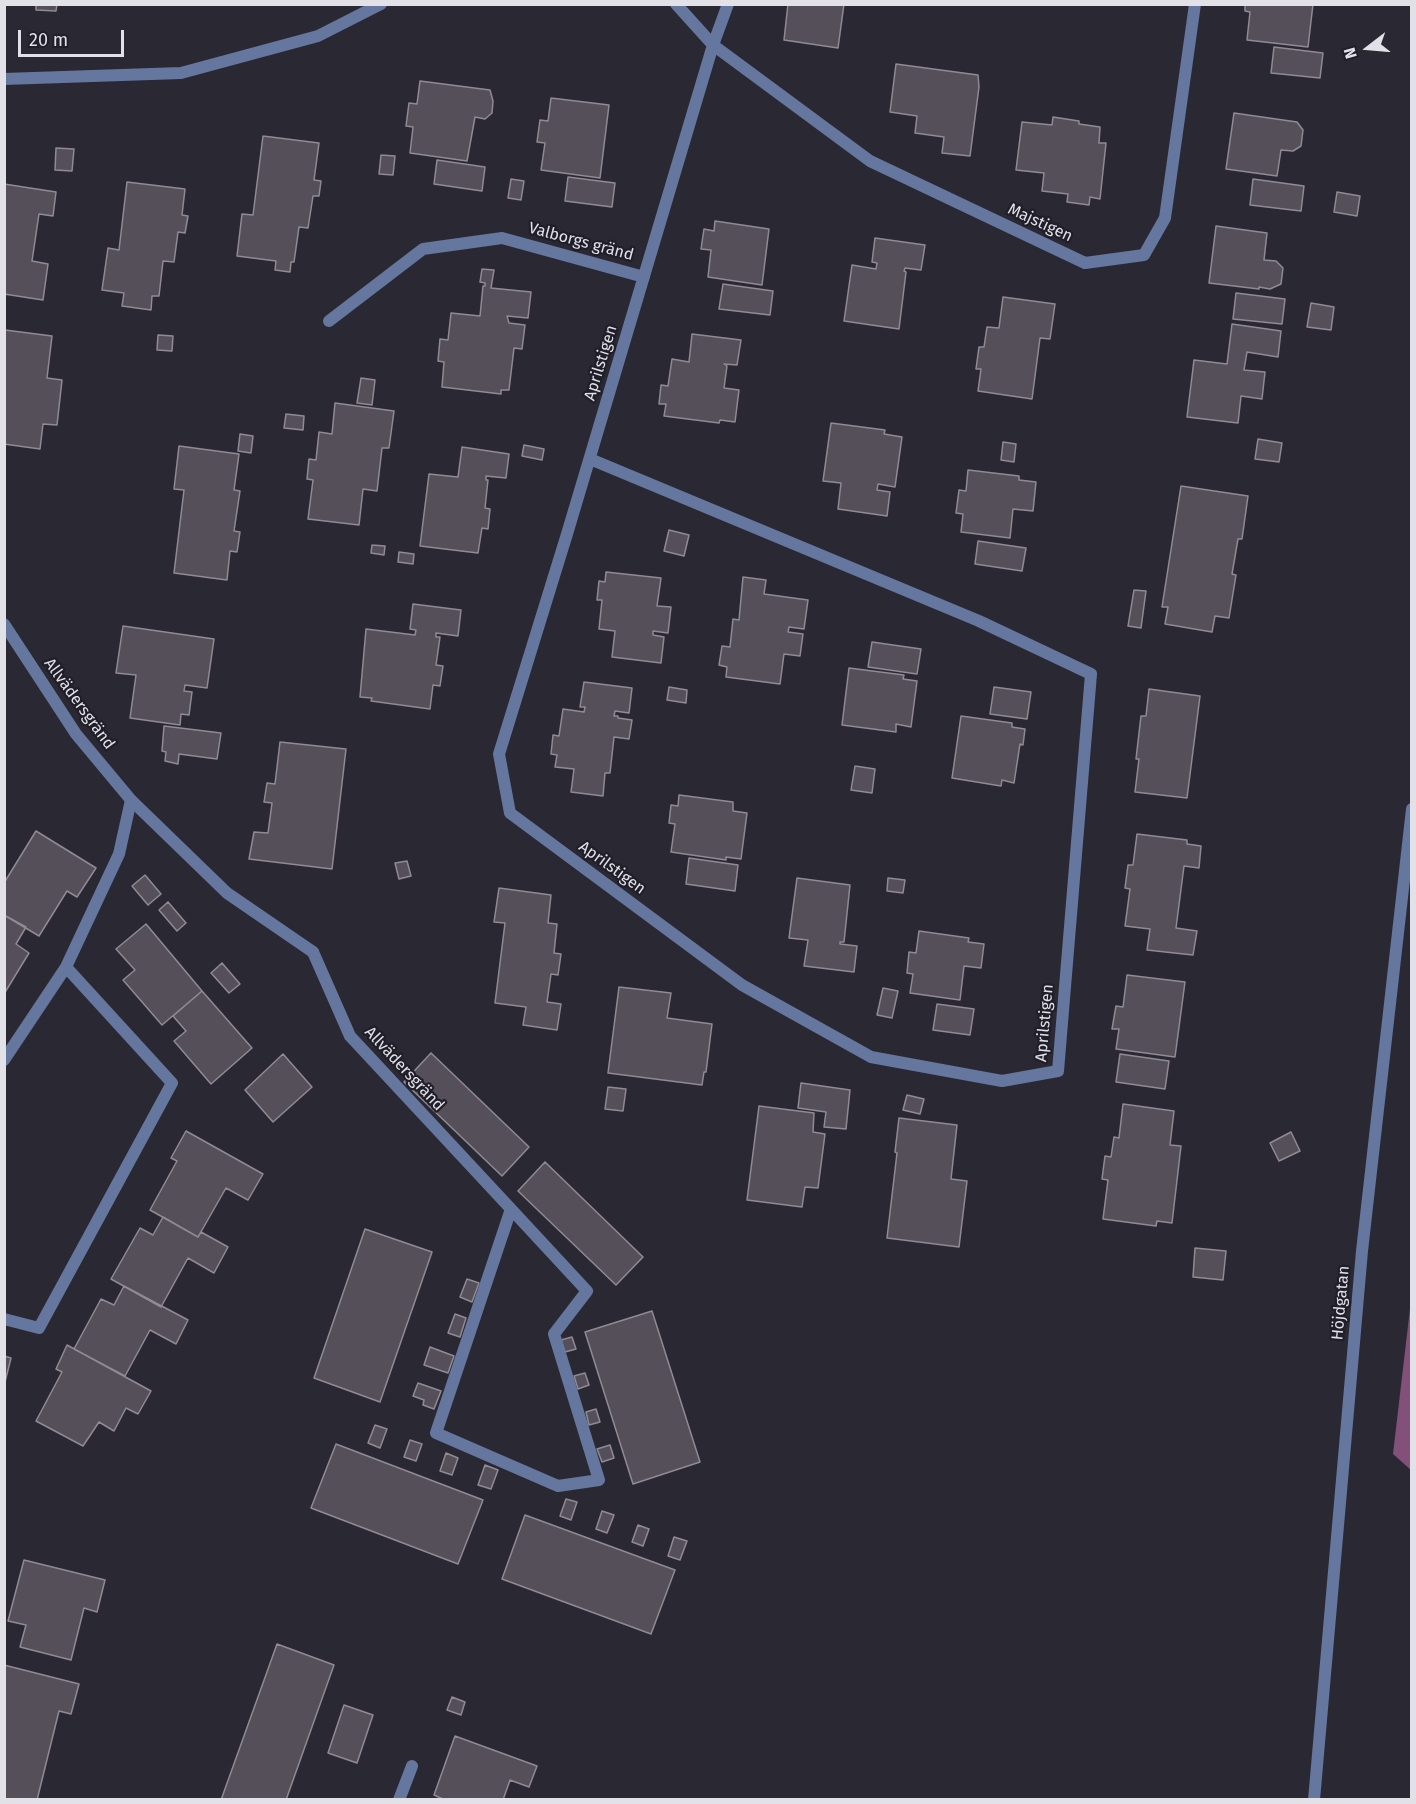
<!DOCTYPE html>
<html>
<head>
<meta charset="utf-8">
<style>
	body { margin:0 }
	#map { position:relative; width:1416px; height:1804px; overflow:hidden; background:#2a2933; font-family:"Fira Sans",sans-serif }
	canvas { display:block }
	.frame { position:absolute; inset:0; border:6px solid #e1e1e7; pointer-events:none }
	.north { position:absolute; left:1338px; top:18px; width:60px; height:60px; -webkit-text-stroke:4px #201f29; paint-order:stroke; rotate:254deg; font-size:16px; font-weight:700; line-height:24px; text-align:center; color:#e1e1e7 }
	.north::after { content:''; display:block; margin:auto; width:21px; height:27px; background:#e1e1e7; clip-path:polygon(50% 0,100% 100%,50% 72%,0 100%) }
	.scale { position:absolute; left:18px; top:30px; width:106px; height:27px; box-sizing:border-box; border:3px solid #e1e1e7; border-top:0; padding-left:8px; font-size:18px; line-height:21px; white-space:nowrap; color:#e1e1e7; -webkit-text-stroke:4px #201f29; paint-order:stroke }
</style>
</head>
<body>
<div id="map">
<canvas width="1416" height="1804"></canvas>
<div class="frame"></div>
<div class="north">N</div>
<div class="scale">20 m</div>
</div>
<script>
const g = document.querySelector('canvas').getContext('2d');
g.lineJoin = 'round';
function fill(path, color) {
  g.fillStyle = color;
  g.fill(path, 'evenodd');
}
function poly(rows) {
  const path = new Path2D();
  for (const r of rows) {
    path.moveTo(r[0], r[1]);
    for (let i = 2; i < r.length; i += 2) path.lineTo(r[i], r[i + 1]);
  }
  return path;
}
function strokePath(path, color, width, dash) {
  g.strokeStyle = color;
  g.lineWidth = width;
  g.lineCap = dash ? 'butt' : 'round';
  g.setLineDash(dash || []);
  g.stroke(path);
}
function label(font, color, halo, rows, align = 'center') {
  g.font = font + ' "Fira Sans",sans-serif';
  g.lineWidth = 4.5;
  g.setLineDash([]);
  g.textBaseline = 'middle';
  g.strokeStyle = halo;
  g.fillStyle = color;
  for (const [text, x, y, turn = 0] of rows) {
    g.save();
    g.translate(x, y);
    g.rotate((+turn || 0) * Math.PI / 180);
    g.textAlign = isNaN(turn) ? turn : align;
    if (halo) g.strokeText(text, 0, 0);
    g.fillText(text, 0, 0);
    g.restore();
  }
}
fill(poly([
	[1411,1300,1412,1470,1411,1470,1393,1454]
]), '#83507a');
const building = poly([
	[36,4,57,4,56,11,36,10,36,4],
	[788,4,844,4,838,48,784,40,788,4],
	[1245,4,1313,4,1308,47,1247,40,1250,12,1245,11,1245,4],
	[1274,47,1323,53,1320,78,1271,73,1274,47],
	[896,64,978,75,979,87,970,156,942,153,944,137,915,133,917,116,890,112,896,64],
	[420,81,490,90,493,101,492,113,485,119,475,117,467,161,410,153,413,127,406,126,409,103,417,104,420,81],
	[551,98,609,105,600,178,541,170,545,143,537,142,540,120,548,121,551,98],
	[1234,113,1297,122,1303,130,1301,146,1293,151,1281,150,1277,176,1226,169,1234,113],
	[1053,117,1079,121,1079,124,1100,127,1099,143,1106,143,1100,199,1090,197,1089,205,1067,202,1068,194,1042,191,1044,173,1016,170,1022,122,1052,125,1053,117],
	[263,136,319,143,314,180,321,181,319,196,313,196,308,228,299,227,294,262,291,262,290,272,275,270,276,261,237,256,242,214,253,215,263,136],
	[56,148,74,149,72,171,55,170,56,148],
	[381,155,395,156,393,175,379,174,381,155],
	[437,160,485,167,482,191,434,184,437,160],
	[568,177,615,183,612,207,565,201,568,177],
	[511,179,524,181,521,200,508,198,511,179],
	[1253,179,1304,186,1301,211,1250,205,1253,179],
	[127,182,185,189,182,215,188,216,185,233,178,232,174,262,163,261,159,296,152,296,151,310,122,306,124,293,102,290,108,248,119,250,127,182],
	[4,184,56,192,53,216,39,214,32,261,48,264,43,300,4,294,4,184],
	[1337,192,1360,196,1357,216,1334,212,1337,192],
	[715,221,769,229,762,285,708,277,711,250,701,249,704,229,714,231,715,221],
	[1216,226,1267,233,1264,260,1276,261,1283,268,1281,284,1270,289,1259,287,1259,289,1209,283,1216,226],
	[875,238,925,245,921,270,905,268,904,271,906,272,899,329,844,321,852,265,876,269,877,263,872,262,875,238],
	[482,269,494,270,491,288,531,292,528,318,507,316,509,323,525,325,522,349,514,348,509,390,501,390,501,394,442,387,444,362,438,361,440,339,448,340,451,313,480,316,483,286,485,286,485,283,480,282,482,269],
	[723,284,773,291,770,315,719,309,723,284],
	[1236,293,1285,299,1282,324,1233,319,1236,293],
	[1003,297,1055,304,1050,339,1040,338,1032,399,978,391,981,369,976,369,979,347,984,347,987,327,999,328,1003,297],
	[1311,303,1334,307,1331,330,1307,327,1311,303],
	[1232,324,1281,331,1278,357,1247,352,1244,370,1265,372,1262,399,1241,396,1238,423,1187,417,1194,360,1227,364,1232,324],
	[5,330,52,336,47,378,62,380,57,425,43,424,40,449,4,444,5,330],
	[692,334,741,340,737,365,724,364,727,366,724,388,739,390,735,422,720,420,719,423,664,416,666,404,659,404,661,385,668,386,672,359,689,362,692,334],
	[158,335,173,336,172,351,157,350,158,335],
	[361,378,375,380,372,405,357,403,361,378],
	[335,403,394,411,389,448,382,448,377,491,363,489,359,525,308,519,313,480,307,479,309,459,316,460,319,432,332,434,335,403],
	[286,414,304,416,303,430,284,428,286,414],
	[831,423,885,430,884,434,902,437,895,487,878,484,877,490,890,492,887,516,838,509,841,483,823,481,831,423],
	[240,434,253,436,251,453,238,451,240,434],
	[1258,439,1282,443,1279,462,1255,459,1258,439],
	[1003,442,1016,444,1014,462,1001,460,1003,442],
	[524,445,544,449,542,460,522,456,524,445],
	[179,446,239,454,234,490,240,491,234,531,240,532,237,552,230,551,227,580,174,573,184,490,174,489,179,446],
	[462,447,509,454,506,478,486,476,486,480,488,480,485,508,490,509,488,529,482,528,478,553,420,546,429,474,458,477,462,447],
	[968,470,1019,476,1019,480,1036,482,1033,511,1013,509,1010,538,961,532,963,514,956,513,959,490,966,491,968,470],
	[1181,486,1248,496,1242,539,1238,539,1232,574,1236,575,1229,618,1215,616,1212,632,1165,624,1168,607,1162,607,1181,486],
	[669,530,689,535,684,556,664,551,669,530],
	[978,541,1026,548,1022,571,975,564,978,541],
	[372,545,385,546,384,555,371,553,372,545],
	[399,552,414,554,413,564,398,562,399,552],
	[606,572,661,578,657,606,671,607,668,633,653,631,653,635,664,637,661,663,612,657,615,631,599,629,602,600,597,600,599,581,605,582,606,572],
	[743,577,766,580,764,594,808,600,804,629,789,627,788,632,803,634,800,656,784,654,780,684,726,677,727,667,719,665,722,646,730,647,733,619,739,620,743,577],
	[1134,590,1146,591,1141,628,1128,626,1134,590],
	[413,604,461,610,458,636,436,633,436,637,440,637,436,665,443,666,440,686,433,685,430,709,371,701,372,698,360,697,366,629,415,635,416,630,410,629,413,604],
	[123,626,214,639,207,688,185,685,184,691,192,692,189,715,181,714,180,725,130,718,136,675,116,673,123,626],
	[872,642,921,649,917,674,868,667,872,642],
	[849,668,904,675,903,679,917,681,911,727,896,724,896,732,842,725,849,668],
	[584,682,632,688,629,713,615,711,614,716,618,716,618,718,632,720,629,739,614,737,610,773,605,773,603,796,571,792,574,769,555,767,557,755,551,754,553,735,559,736,563,709,584,712,585,707,580,707,584,682],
	[669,687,687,690,686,703,667,700,669,687],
	[994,687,1031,692,1027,719,990,714,994,687],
	[1149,689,1200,696,1187,798,1135,792,1139,759,1136,759,1141,716,1146,716,1149,689],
	[961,716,1012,723,1012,727,1025,729,1023,745,1020,744,1014,783,1002,780,1001,786,952,778,961,716],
	[164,726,221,733,217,759,179,754,178,764,165,761,166,752,162,751,164,726],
	[280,742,346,749,332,869,249,859,254,832,268,833,272,803,264,802,267,783,275,784,280,742],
	[855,766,875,769,872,793,851,790,855,766],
	[679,795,733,802,733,811,747,813,741,859,726,857,726,860,671,852,675,824,669,823,671,805,678,806,679,795],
	[36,831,96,868,77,897,67,891,39,936,4,915,4,883,36,831],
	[1137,834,1187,840,1187,844,1201,846,1199,868,1184,866,1176,928,1197,931,1193,955,1147,950,1150,929,1125,926,1130,889,1125,888,1128,865,1133,865,1137,834],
	[689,858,738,865,735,891,686,884,689,858],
	[407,861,411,876,399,879,395,863,407,861],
	[145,875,161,894,148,905,132,886,145,875],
	[797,878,850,885,844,942,840,942,840,944,857,946,854,972,804,966,808,940,789,938,797,878],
	[888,878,905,880,903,893,887,891,888,878],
	[499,888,551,895,548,923,557,924,554,953,561,954,558,975,551,974,547,1002,561,1004,557,1030,523,1025,526,1007,495,1003,505,923,494,922,499,888],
	[168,902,186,923,177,931,159,910,168,902],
	[4,915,26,927,16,944,29,953,4,994,4,915],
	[146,924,202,991,162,1025,123,980,135,970,116,949,146,924],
	[919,931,969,938,968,942,984,944,981,968,964,966,960,1000,910,993,913,974,907,973,909,952,916,953,919,931],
	[222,963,240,984,229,993,211,973,222,963],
	[1127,975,1185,982,1175,1057,1116,1049,1119,1029,1112,1029,1116,1006,1123,1007,1127,975],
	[619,987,671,993,667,1018,712,1024,706,1072,704,1072,702,1085,608,1073,619,987],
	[883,988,898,991,892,1018,877,1015,883,988],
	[202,991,252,1048,211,1084,174,1041,186,1031,173,1016,202,991],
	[937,1004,974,1009,970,1035,933,1030,937,1004],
	[431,1053,529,1147,502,1176,404,1082,431,1053],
	[283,1054,312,1087,273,1122,245,1090,283,1054],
	[1120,1054,1169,1061,1165,1089,1116,1082,1120,1054],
	[801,1083,850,1090,846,1129,824,1127,826,1112,798,1108,801,1083],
	[608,1087,626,1089,623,1111,605,1109,608,1087],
	[907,1095,924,1099,920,1114,903,1110,907,1095],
	[1123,1104,1174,1111,1170,1145,1181,1146,1172,1223,1157,1221,1156,1226,1103,1219,1108,1180,1102,1179,1105,1156,1111,1157,1114,1137,1119,1138,1123,1104],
	[759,1106,814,1113,813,1132,825,1134,818,1188,805,1187,802,1207,747,1200,759,1106],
	[899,1118,957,1125,951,1179,967,1181,959,1247,887,1238,897,1153,895,1152,899,1118],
	[186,1131,263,1174,248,1200,226,1188,198,1237,150,1210,177,1161,171,1158,186,1131],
	[1291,1132,1300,1151,1279,1161,1270,1143,1291,1132],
	[545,1162,643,1257,616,1285,518,1191,545,1162],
	[163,1217,198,1237,201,1232,228,1247,214,1273,188,1258,161,1307,111,1279,140,1228,153,1235,163,1217],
	[365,1229,432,1252,380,1402,314,1378,365,1229],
	[1195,1248,1226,1251,1223,1280,1193,1277,1195,1248],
	[467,1279,479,1283,472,1302,460,1297,467,1279],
	[124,1286,188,1320,176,1344,150,1330,125,1376,74,1349,101,1299,114,1305,124,1286],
	[652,1311,700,1462,633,1484,585,1332,652,1311],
	[455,1314,466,1318,460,1337,448,1333,455,1314],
	[572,1337,576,1349,565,1352,561,1340,572,1337],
	[67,1345,151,1391,138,1414,126,1408,114,1431,99,1422,83,1446,36,1421,62,1372,56,1369,67,1345],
	[430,1347,454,1356,448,1373,424,1365,430,1347],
	[4,1356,11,1358,4,1386,4,1356],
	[585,1373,589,1385,578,1389,574,1376,585,1373],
	[418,1383,441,1391,434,1409,423,1405,424,1400,413,1396,418,1383],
	[596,1409,600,1422,589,1425,586,1412,596,1409],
	[375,1425,387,1429,380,1448,368,1443,375,1425],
	[410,1440,422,1444,416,1461,404,1457,410,1440],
	[336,1444,483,1500,458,1564,311,1508,336,1444],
	[610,1445,614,1458,602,1462,597,1449,610,1445],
	[446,1453,458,1458,452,1475,440,1471,446,1453],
	[485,1465,498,1470,491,1489,478,1485,485,1465],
	[566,1499,577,1502,571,1520,560,1516,566,1499],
	[602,1511,614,1515,607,1533,596,1529,602,1511],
	[525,1515,675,1570,651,1634,502,1579,525,1515],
	[638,1525,649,1529,643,1546,632,1542,638,1525],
	[674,1537,687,1541,680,1560,668,1556,674,1537],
	[24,1560,105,1580,97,1612,84,1608,71,1660,20,1647,26,1625,8,1621,24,1560],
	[277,1644,334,1665,286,1800,221,1800,277,1644],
	[4,1665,79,1684,71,1714,59,1711,37,1800,4,1800,4,1665],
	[452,1697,465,1702,461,1715,447,1710,452,1697],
	[344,1705,373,1715,357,1763,328,1753,344,1705],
	[455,1736,537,1766,529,1787,510,1780,503,1800,445,1800,434,1795,455,1736]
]);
fill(building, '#554f59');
strokePath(building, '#918a95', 1.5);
strokePath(poly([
	[313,952,350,1036,511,1209,587,1291,554,1334,599,1480,558,1486,436,1433,511,1209],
	[4,1060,66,967,119,854,131,800],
	[4,1319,39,1328,172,1083,66,967],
	[399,1800,412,1766]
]), '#65769f', 12);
strokePath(poly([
	[676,4,713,45,870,161,1085,263,1144,255,1165,218,1195,4],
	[4,79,181,73,318,36,381,4],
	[329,321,423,249,502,238,644,277],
	[590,459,979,621,1091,674,1058,1071,1002,1081,871,1057,742,985,510,813,499,754,567,534,713,45,728,4],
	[4,624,76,734,131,800,227,893,313,952]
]), '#65769f', 12);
strokePath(poly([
	[1314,1800,1362,1251,1412,809]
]), '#65769f', 12);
label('16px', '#e1e1e7', '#201f29', [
	["Majstigen",1040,223,25],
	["Valborgs gränd",581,242,15],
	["Aprilstigen",601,363,-73],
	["Allvädersgränd",79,704,54],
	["Aprilstigen",612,868,36],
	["Aprilstigen",1045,1023,-85],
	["Allvädersgränd",404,1069,47],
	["Höjdgatan",1341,1303,-85]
]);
</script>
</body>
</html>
